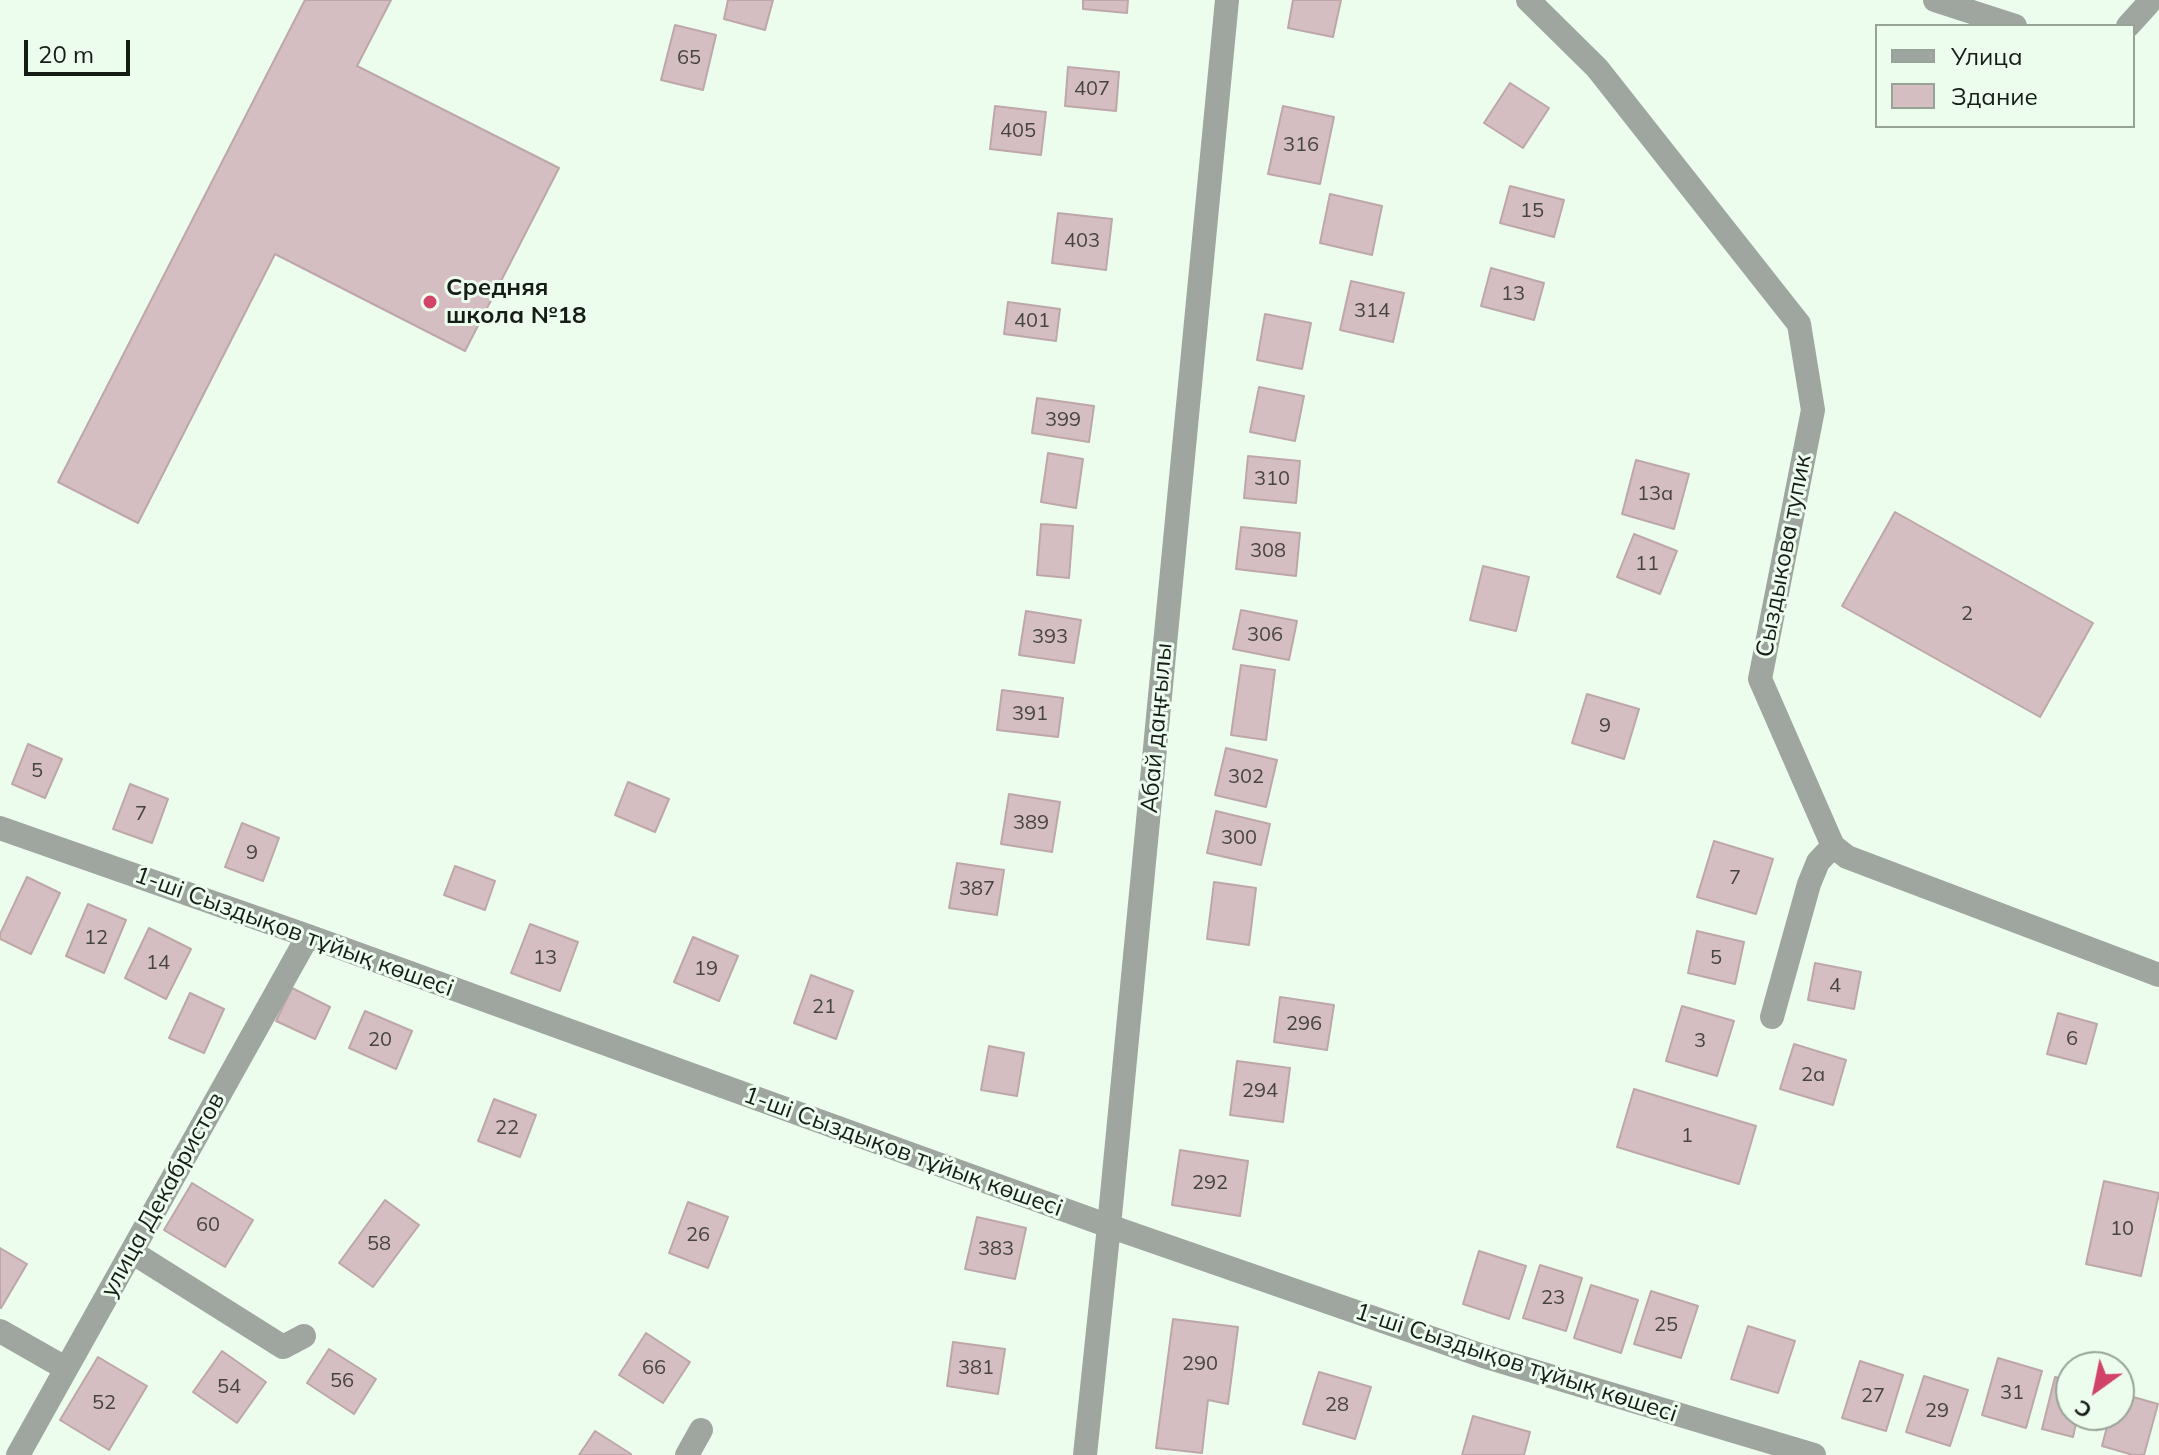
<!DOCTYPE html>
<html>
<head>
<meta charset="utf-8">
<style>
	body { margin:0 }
	#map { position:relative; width:2159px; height:1455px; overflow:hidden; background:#edfded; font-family:Mulish,sans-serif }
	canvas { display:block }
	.legend { position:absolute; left:1875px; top:24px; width:260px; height:104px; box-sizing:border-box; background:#edfded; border:2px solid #97a397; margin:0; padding:10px 14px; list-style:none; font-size:24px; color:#161c16 }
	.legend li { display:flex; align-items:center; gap:16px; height:40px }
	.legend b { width:40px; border:2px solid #97a397 }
	.north { position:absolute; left:2055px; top:1351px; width:80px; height:80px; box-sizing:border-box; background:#edfded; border:2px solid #97a397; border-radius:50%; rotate:213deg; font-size:22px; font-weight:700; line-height:32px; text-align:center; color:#161c16 }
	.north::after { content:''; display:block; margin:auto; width:28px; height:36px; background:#d24369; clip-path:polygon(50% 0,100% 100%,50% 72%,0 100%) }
	.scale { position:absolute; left:24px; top:40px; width:106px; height:36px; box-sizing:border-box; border:4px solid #161c16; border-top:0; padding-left:10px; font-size:24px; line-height:28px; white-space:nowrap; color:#161c16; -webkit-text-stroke:6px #edfded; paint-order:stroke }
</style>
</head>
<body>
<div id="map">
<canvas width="2159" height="1455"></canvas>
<ul class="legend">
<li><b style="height:10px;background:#9fa59f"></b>Улица</li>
<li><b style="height:22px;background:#d5bec1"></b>Здание</li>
</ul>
<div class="north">С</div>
<div class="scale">20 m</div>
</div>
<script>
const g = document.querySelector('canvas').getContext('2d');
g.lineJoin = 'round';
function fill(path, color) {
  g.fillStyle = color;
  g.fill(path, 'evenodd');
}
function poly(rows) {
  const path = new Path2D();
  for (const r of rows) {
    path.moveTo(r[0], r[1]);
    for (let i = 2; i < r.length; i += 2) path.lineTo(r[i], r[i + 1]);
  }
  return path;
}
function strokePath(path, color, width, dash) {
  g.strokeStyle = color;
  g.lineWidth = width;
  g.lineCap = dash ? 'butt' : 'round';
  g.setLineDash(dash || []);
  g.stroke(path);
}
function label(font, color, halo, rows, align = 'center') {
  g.font = font + ' Mulish,sans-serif';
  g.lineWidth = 6;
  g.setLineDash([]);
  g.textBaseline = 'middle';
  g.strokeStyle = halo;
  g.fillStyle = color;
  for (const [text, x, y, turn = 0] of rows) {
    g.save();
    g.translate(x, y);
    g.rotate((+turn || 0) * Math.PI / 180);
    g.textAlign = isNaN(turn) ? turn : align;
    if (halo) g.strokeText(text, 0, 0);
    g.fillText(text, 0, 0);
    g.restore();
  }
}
const building = poly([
	[305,0,391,0,357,66,559,168,465,351,275,254,138,523,58,482,305,0],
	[728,0,773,0,765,30,724,19,728,0],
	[1083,0,1128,0,1127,13,1083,9,1083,0],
	[1293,0,1341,0,1333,37,1288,28,1293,0],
	[675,25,716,35,703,90,661,80,675,25],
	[1068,67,1119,72,1116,111,1065,106,1068,67],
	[1510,83,1549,108,1523,148,1484,123,1510,83],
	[995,106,1046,112,1041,155,990,149,995,106],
	[1283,106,1334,117,1320,184,1268,174,1283,106],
	[1510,186,1564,200,1554,237,1500,223,1510,186],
	[1330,194,1382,206,1372,255,1320,243,1330,194],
	[1058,213,1112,219,1106,270,1052,263,1058,213],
	[1491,268,1544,283,1534,320,1481,306,1491,268],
	[1351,281,1404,293,1393,342,1340,330,1351,281],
	[1008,302,1060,309,1056,341,1004,334,1008,302],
	[1265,314,1311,323,1302,369,1257,360,1265,314],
	[1259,387,1304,396,1295,441,1250,432,1259,387],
	[1037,398,1094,406,1089,442,1032,433,1037,398],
	[1048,453,1083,459,1076,508,1041,502,1048,453],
	[1248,456,1300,461,1296,503,1244,498,1248,456],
	[1636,460,1689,474,1674,529,1622,514,1636,460],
	[1895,512,2093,623,2040,717,1842,606,1895,512],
	[1041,524,1073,526,1069,578,1037,575,1041,524],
	[1241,527,1300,533,1296,576,1236,569,1241,527],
	[1634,534,1677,551,1660,594,1617,577,1634,534],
	[1483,566,1529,577,1516,631,1470,620,1483,566],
	[1241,610,1297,621,1289,660,1233,649,1241,610],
	[1026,611,1081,620,1074,663,1019,655,1026,611],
	[1241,665,1275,670,1266,740,1231,735,1241,665],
	[1002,690,1063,698,1058,737,997,730,1002,690],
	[1587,694,1639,709,1624,759,1572,743,1587,694],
	[28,744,62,759,45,798,12,784,28,744],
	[1226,748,1277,760,1266,807,1215,795,1226,748],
	[628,782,669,799,655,832,615,815,628,782],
	[130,784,168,799,152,843,113,829,130,784],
	[1009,794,1060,802,1052,852,1001,844,1009,794],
	[1216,811,1270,824,1261,865,1207,853,1216,811],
	[242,823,279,838,263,881,225,867,242,823],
	[1714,841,1773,859,1756,914,1697,897,1714,841],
	[957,863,1004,870,997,915,949,908,957,863],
	[455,866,495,881,485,910,444,895,455,866],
	[27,877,60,893,31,954,0,939,0,934,27,877],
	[1214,882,1256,888,1249,945,1207,939,1214,882],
	[88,904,126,920,104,973,66,956,88,904],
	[530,924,578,942,560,991,511,973,530,924],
	[149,928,191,949,166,999,125,978,149,928],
	[1697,931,1744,942,1735,984,1688,973,1697,931],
	[693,937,738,956,719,1001,674,982,693,937],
	[1815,963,1861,972,1854,1009,1808,1000,1815,963],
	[811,975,853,991,836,1039,794,1023,811,975],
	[292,988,330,1007,315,1039,276,1021,292,988],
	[190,993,224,1009,204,1053,169,1038,190,993],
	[1280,997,1334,1005,1327,1050,1274,1042,1280,997],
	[1682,1006,1734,1021,1717,1076,1666,1061,1682,1006],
	[365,1011,412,1031,396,1069,349,1048,365,1011],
	[2058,1013,2097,1024,2086,1064,2047,1054,2058,1013],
	[1794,1044,1846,1060,1833,1105,1780,1089,1794,1044],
	[989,1046,1024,1053,1017,1096,981,1090,989,1046],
	[1237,1061,1290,1068,1283,1122,1230,1115,1237,1061],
	[1634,1089,1756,1126,1739,1184,1617,1147,1634,1089],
	[494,1099,536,1115,520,1157,478,1141,494,1099],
	[1180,1150,1248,1161,1240,1216,1172,1205,1180,1150],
	[2104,1181,2159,1193,2141,1276,2086,1264,2104,1181],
	[192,1183,253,1220,225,1267,164,1230,192,1183],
	[385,1200,419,1225,373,1287,339,1263,385,1200],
	[688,1202,728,1217,708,1268,669,1253,688,1202],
	[977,1217,1026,1228,1015,1279,965,1269,977,1217],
	[0,1248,27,1264,1,1308,0,1308,0,1248],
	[1479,1251,1526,1266,1509,1319,1463,1304,1479,1251],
	[1540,1265,1582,1278,1566,1331,1523,1318,1540,1265],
	[1591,1285,1638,1300,1621,1353,1574,1338,1591,1285],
	[1651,1291,1698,1306,1681,1358,1634,1344,1651,1291],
	[1173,1319,1238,1327,1228,1404,1208,1400,1202,1453,1156,1448,1173,1319],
	[1748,1326,1795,1341,1778,1393,1731,1379,1748,1326],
	[646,1333,690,1362,663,1403,619,1375,646,1333],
	[953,1342,1005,1349,998,1394,947,1386,953,1342],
	[329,1349,376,1379,354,1414,307,1383,329,1349],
	[222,1351,266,1382,237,1423,193,1392,222,1351],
	[98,1357,147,1386,109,1450,60,1420,98,1357],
	[1998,1358,2042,1371,2026,1428,1982,1415,1998,1358],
	[1860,1361,1903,1375,1886,1431,1842,1418,1860,1361],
	[1319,1372,1371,1387,1355,1439,1303,1424,1319,1372],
	[1924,1376,1968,1390,1950,1446,1906,1432,1924,1376],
	[2055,1377,2071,1381,2071,1415,2078,1415,2073,1437,2042,1429,2055,1377],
	[2119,1393,2158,1404,2144,1455,2133,1455,2102,1446,2110,1415,2119,1415,2119,1393],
	[1473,1416,1530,1432,1524,1455,1462,1455,1473,1416],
	[595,1431,631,1454,630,1455,579,1455,595,1431]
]);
fill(building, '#d5bec1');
strokePath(building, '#bda7a9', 2);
strokePath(poly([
	[1528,0,1597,68,1799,324,1813,410,1760,679,1833,846,1847,857,2159,975],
	[1935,0,2015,26],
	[2128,26,2148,4,2148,0],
	[0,828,308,936,1109,1226,1483,1356,1814,1455],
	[1772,1017,1809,884,1818,862,1833,846],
	[132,1252,283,1347,304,1336],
	[0,1331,65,1368],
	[18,1455,308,936],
	[687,1455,701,1430],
	[1085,1455,1109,1226,1227,0]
]), '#9fa59f', 24);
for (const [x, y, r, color] of [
	[430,302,8,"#d24369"]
]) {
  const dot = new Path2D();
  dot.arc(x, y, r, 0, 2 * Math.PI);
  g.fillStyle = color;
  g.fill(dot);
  strokePath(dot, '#edfded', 3);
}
label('20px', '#464441', null, [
	["65",689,58],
	["407",1092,89],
	["405",1018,131],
	["316",1301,145],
	["15",1532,211],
	["403",1082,241],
	["13",1513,294],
	["314",1372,311],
	["401",1032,321],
	["399",1063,420],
	["310",1272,479],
	["13а",1655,494],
	["308",1268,551],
	["11",1647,564],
	["2",1967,614],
	["306",1265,635],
	["393",1050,637],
	["391",1030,714],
	["9",1605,726],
	["5",37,771],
	["302",1246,777],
	["7",141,814],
	["389",1031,823],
	["300",1239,838],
	["9",252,853],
	["7",1735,878],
	["387",977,889],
	["12",96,938],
	["13",545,958],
	["5",1716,958],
	["14",158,963],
	["19",706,969],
	["4",1835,986],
	["21",824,1007],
	["296",1304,1024],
	["6",2072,1039],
	["20",380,1040],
	["3",1700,1041],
	["2а",1813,1075],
	["294",1260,1091],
	["22",507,1128],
	["1",1687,1136],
	["292",1210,1183],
	["60",208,1225],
	["10",2122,1229],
	["26",698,1235],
	["58",379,1244],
	["383",996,1249],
	["23",1553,1298],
	["25",1666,1325],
	["290",1200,1364],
	["66",654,1368],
	["381",976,1368],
	["56",342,1381],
	["54",229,1387],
	["31",2012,1393],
	["27",1873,1396],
	["52",104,1403],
	["28",1337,1405],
	["29",1937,1411]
]);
label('bold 24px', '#161c16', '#edfded', [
	["Средняя",446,288],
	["школа №18",446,316]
], 'left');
label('24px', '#161c16', '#edfded', [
	["Сыздыкова тупик",1784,556,-79],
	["Абай даңғылы",1157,728,-85],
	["1-ші Сыздықов тұйық көшесі",294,932,20],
	["1-ші Сыздықов тұйық көшесі",903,1152,20],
	["улица Декабристов",163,1195,-61],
	["1-ші Сыздықов тұйық көшесі",1516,1363,18]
]);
</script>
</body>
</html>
